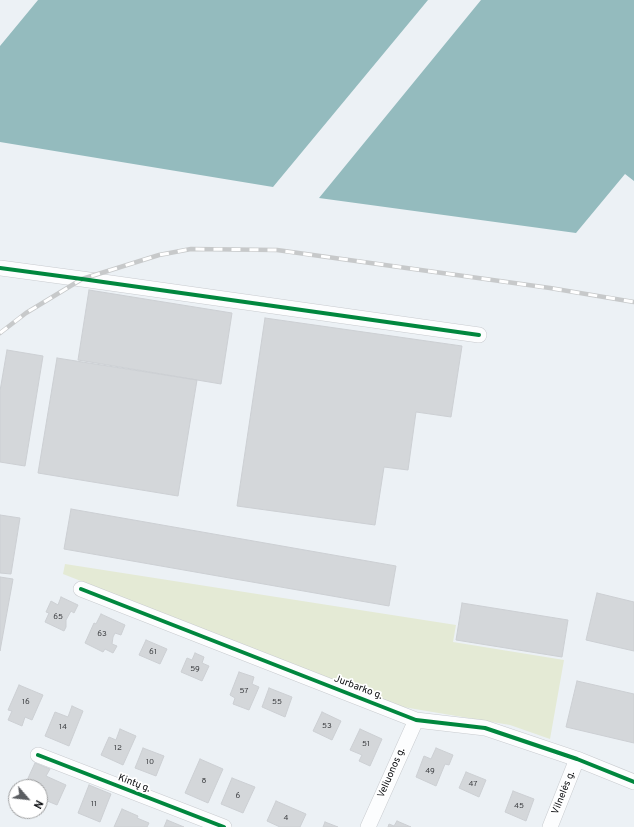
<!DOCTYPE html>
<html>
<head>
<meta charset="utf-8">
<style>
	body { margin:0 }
	#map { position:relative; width:634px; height:827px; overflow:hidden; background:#ecf1f5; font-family:Overpass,sans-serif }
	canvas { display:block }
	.north { position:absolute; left:8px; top:779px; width:40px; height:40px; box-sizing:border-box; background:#fff; border:1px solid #9e9fa0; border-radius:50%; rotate:118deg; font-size:11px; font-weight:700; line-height:16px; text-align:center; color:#0c0e11 }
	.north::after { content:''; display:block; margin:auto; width:14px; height:18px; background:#5a5d61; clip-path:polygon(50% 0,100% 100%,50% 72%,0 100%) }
</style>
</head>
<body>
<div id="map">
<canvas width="634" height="827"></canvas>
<div class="north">N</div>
</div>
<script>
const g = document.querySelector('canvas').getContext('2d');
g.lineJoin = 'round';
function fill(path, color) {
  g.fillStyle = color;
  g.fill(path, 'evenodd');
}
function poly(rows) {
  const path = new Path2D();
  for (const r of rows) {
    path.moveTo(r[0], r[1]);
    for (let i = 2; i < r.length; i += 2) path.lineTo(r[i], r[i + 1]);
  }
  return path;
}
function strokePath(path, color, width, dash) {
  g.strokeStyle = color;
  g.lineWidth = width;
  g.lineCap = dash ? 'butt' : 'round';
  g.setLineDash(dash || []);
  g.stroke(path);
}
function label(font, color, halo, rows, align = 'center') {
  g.font = font + ' Overpass,sans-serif';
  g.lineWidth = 3.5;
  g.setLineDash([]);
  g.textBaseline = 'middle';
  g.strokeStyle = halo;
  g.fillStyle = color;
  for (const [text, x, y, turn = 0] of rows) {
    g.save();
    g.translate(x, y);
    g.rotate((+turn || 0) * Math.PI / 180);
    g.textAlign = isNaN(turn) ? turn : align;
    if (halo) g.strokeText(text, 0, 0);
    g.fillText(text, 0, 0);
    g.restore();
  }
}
fill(poly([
	[65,564,456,625,453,642,564,660,550,739,510,725,403,707,63,574]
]), '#e4ead5');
fill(poly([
	[38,0,428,0,273,187,0,142,0,46],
	[481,0,634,0,634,181,625,174,576,233,319,198]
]), '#94bbbe');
const building = poly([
	[89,290,232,313,221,384,78,360,89,290],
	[265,318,462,346,451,417,416,412,408,470,384,467,375,525,237,506,265,318],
	[7,350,43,356,25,466,0,462,0,391,7,350],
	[57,358,197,380,178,496,38,473,57,358],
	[71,509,396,566,389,606,64,549,71,509],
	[0,515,20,518,11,574,0,573,0,515],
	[0,577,13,579,0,651,0,577],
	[597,593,634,602,634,651,586,640,597,593],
	[61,597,78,605,74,613,71,611,66,620,66,627,64,631,45,622,49,613,46,612,51,601,58,605,61,597],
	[462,603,568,620,562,657,456,640,462,603],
	[101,614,125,625,121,635,115,633,113,637,112,644,117,646,113,653,105,649,103,652,85,643,94,623,96,624,101,614],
	[146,640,167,649,160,664,139,655,146,640],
	[195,653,204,657,202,663,209,666,202,681,181,672,187,658,192,660,195,653],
	[239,672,254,677,252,684,259,687,249,710,233,704,235,698,230,695,239,672],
	[577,681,634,694,634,743,566,727,577,681],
	[19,685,43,695,32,720,25,717,22,726,8,720,12,711,8,710,19,685],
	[269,688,292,697,285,717,262,707,269,688],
	[72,706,83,711,69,746,45,736,55,712,68,717,72,706],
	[322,712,341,721,332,740,313,731,322,712],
	[120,729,136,736,123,765,101,755,109,737,116,740,120,729],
	[360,729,382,739,370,766,359,761,362,755,350,750,360,729],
	[143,748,164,756,156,776,135,768,143,748],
	[436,748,453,755,449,765,445,764,436,786,416,777,424,756,431,759,436,748],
	[200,759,223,769,208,803,185,793,200,759],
	[35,763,50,769,46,776,66,785,57,805,40,798,40,787,24,787,35,763],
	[466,772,486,780,479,797,459,788,466,772],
	[232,778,255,787,243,813,221,804,232,778],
	[89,785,111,794,100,822,78,813,89,785],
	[513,791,534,799,526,821,505,812,513,791],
	[276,801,306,814,300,827,280,827,267,821,276,801],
	[122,809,138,816,137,818,149,823,147,827,114,827,122,809],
	[167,820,184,827,164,827,167,820],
	[397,821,411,827,388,827,389,824,394,826,397,821],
	[325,822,338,827,323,827,325,822]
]);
fill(building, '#d4d7da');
strokePath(building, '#cccfd3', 1);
const street = poly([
	[0,268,82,279,479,335],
	[81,589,416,720,485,728,577,759,634,782],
	[38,755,224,827],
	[368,827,416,720],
	[550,827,577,759]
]);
strokePath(street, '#c8cbcf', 16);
strokePath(street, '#fcfdfe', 15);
const rail = poly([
	[0,333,26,313,82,279,159,255,191,249,277,250,550,288,634,302]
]);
strokePath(rail, '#c7c9ca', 4.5);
strokePath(rail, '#fff', 3, [9]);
strokePath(poly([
	[0,268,82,279,479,335],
	[81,589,416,720,485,728,577,759,634,782],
	[38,755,224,827]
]), '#00873e', 4);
label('8px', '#404245', null, [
	["65",58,617],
	["63",102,634],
	["61",153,652],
	["59",195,669],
	["57",244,691],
	["16",26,702],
	["55",277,702],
	["53",327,726],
	["14",63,727],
	["51",366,744],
	["12",118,748],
	["10",150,762],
	["49",430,771],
	["8",204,781],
	["47",473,784],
	["6",238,796],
	["11",94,804],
	["45",519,806],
	["4",286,818]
]);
label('10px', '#0c0e11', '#fff', [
	["Jurbarko g.",358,688,21],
	["Veliuonos g.",392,773,-66],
	["Kintų g.",134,784,21],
	["Vilnelės g.",564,793,-68]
]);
</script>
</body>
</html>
